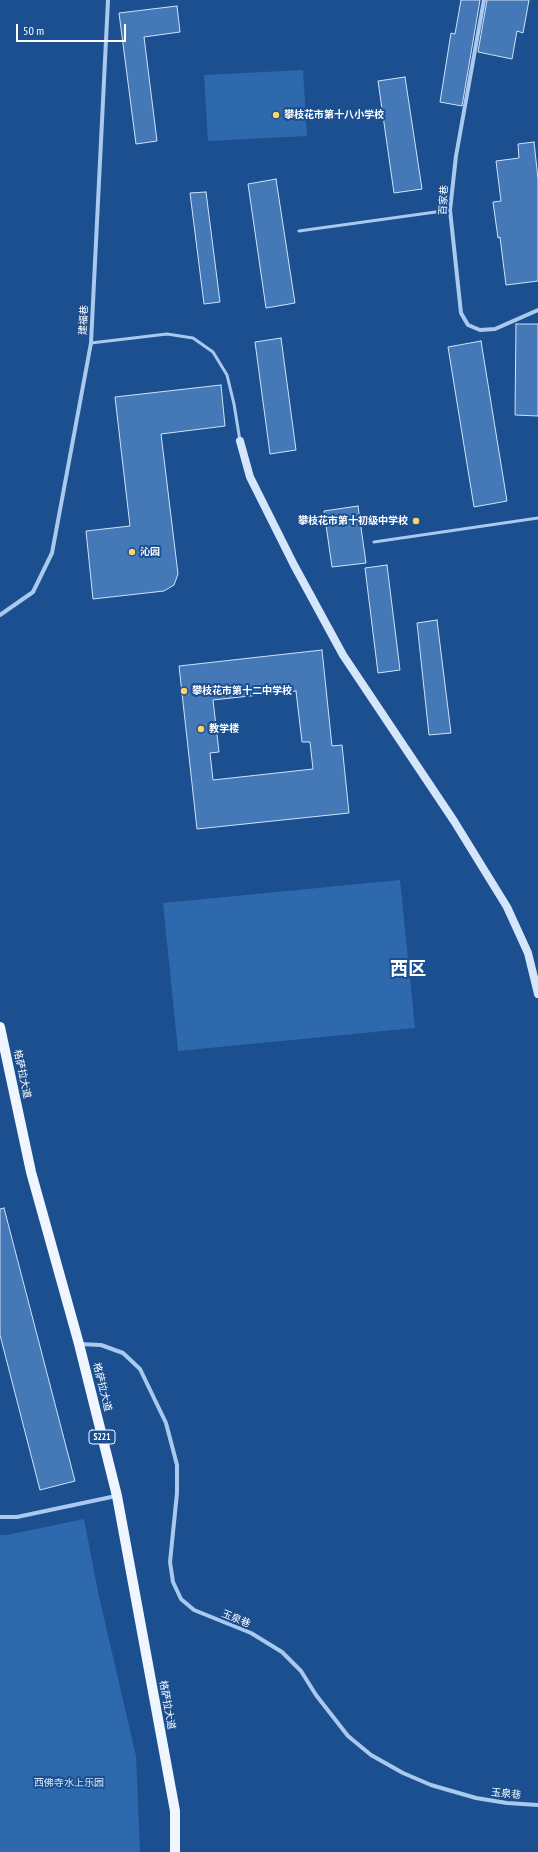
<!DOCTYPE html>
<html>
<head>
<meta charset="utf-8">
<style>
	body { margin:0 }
	#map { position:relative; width:538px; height:1852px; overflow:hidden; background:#1b4f8f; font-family:"PT Sans Narrow",sans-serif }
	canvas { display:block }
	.scale { position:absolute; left:16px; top:24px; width:110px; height:18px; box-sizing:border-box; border:2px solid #fff; border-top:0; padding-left:5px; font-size:12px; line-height:14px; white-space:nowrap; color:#fff; -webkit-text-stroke:3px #1b4f8f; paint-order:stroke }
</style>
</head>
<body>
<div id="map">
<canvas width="538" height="1852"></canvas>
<div class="scale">50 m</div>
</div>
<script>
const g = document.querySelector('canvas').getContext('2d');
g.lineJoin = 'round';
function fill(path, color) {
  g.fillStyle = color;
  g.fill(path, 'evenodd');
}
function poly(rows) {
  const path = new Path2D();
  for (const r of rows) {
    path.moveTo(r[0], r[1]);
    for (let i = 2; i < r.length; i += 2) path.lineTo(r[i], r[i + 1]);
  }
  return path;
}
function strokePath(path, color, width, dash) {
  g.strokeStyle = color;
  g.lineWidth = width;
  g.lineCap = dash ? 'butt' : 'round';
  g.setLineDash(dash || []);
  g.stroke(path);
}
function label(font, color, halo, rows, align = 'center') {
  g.font = font + ' "PT Sans Narrow","Noto Sans SC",sans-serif';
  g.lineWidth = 4;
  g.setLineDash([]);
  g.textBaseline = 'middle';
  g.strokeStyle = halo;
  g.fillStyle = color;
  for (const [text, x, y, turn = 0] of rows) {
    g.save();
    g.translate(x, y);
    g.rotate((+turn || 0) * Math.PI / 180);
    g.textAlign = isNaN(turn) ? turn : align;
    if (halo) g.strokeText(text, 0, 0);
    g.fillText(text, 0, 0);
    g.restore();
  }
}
fill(poly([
	[303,70,307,136,208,141,204,75],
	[400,880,415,1028,178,1051,163,903],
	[84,1519,98,1592,136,1756,140,1852,0,1852,0,1535,7,1535]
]), '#2e69ad');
const building = poly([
	[461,0,480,0,462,106,440,102,451,33,455,34,461,0],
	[487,0,529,0,523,33,517,31,512,59,478,52,487,0],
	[177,6,180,32,144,37,157,141,136,144,119,13,177,6],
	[405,77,422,189,394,193,378,81,405,77],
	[534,142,538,179,538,281,506,285,500,237,498,238,493,202,501,201,496,161,519,158,518,144,534,142],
	[276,179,295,303,266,308,248,184,276,179],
	[206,192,220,302,204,304,190,193,206,192],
	[516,324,538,324,538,416,515,415,516,324],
	[281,338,296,450,270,454,255,342,281,338],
	[481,341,507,501,474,507,448,347,481,341],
	[221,385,225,426,161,434,178,574,174,585,164,591,93,599,86,531,130,526,115,397,221,385],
	[358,506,366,563,332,567,324,511,358,506],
	[387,565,400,670,378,673,365,568,387,565],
	[437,620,451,733,429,735,417,623,437,620],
	[322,650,332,746,342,745,349,813,197,829,179,666,322,650],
	[296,691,302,742,310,742,313,769,213,780,210,753,219,752,213,700,296,691],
	[4,1208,75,1481,40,1490,0,1335,0,1209,4,1208]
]);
fill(building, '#4478b7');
strokePath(building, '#cfe3fa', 1);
strokePath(poly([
	[299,231,450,210],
	[91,343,167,334,193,338,213,352,227,375,234,404,240,441],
	[374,542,538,518]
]), '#a9c9ee', 3);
strokePath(poly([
	[484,0,456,156,450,210,461,313,468,325,480,330,495,329,538,310],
	[0,615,33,592,52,553,91,343,108,0],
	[79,1344,101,1345,123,1353,140,1369,166,1423,177,1465,177,1493,170,1562,173,1582,181,1599,194,1610,251,1633,282,1652,301,1671,316,1695,348,1736,371,1755,403,1773,431,1785,476,1798,507,1803,538,1805],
	[0,1517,17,1517,116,1496]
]), '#a9c9ee', 4);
strokePath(poly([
	[240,441,250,477,294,565,343,655,454,821,507,907,528,953,538,994]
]), '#d6e6fa', 8);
strokePath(poly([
	[0,1027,31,1172,79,1344,117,1496,175,1811,175,1852]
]), '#f0f6ff', 10);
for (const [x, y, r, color] of [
	[276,115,4,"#ffd166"],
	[416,521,4,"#ffd166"],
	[132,552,4,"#ffd166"],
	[184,691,4,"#ffd166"],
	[201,729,4,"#ffd166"]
]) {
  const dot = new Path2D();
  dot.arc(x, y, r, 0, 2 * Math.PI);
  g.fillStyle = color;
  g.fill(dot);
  strokePath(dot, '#1b4f8f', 1.5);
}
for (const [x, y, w] of [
	[102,1437,26]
]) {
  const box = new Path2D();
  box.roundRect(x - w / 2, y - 7, w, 14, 3);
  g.fillStyle = '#1b4f8f';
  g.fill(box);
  strokePath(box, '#fff', 1);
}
label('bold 9px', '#fff', null, [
	["S221",102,1437]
]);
label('bold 10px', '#fff', '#1b4f8f', [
	["攀枝花市第十八小学校",284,115],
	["攀枝花市第十初级中学校",408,521,"right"],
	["沁园",140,552],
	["攀枝花市第十二中学校",192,691],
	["教学楼",209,729]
], 'left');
label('10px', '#fff', '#1b4f8f', [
	["百家巷",444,200,-87],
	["建福巷",84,320,-87],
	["格萨拉大道",22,1074,78],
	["格萨拉大道",102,1387,76],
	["玉泉巷",236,1619,22],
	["格萨拉大道",167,1705,80],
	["玉泉巷",506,1794,6]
]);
label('10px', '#cfe3fa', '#1b4f8f', [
	["西佛寺水上乐园",69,1783]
]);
label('bold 18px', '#fff', '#1b4f8f', [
	["西区",408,970]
]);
</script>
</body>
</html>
